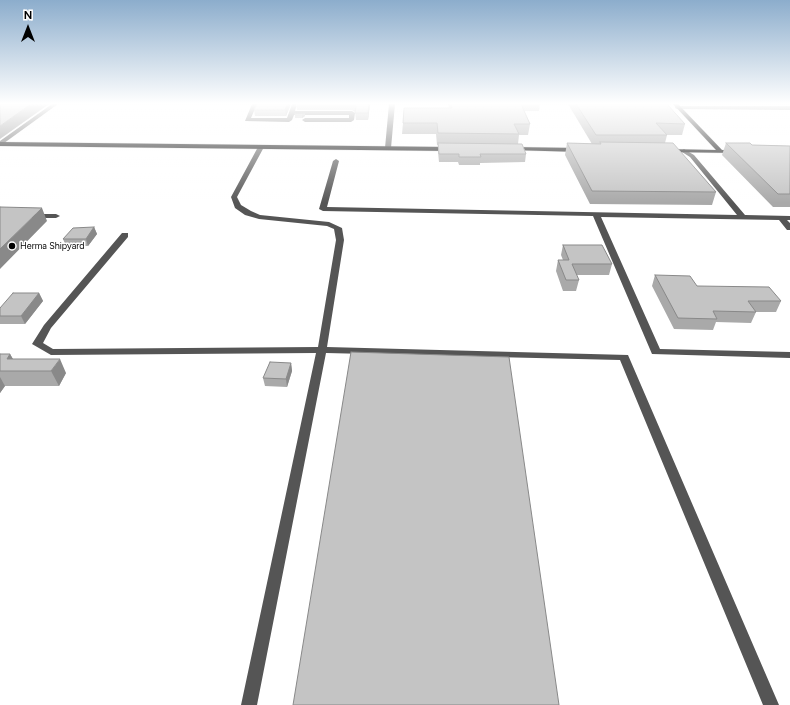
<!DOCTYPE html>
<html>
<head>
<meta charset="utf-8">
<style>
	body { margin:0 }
	#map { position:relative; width:790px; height:705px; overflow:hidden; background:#fff; font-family:Figtree,sans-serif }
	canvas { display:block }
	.north { position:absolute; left:8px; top:8px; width:40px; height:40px; -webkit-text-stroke:3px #fff; paint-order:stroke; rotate:0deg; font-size:11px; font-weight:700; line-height:16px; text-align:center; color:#000 }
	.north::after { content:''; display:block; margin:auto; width:14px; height:18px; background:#000; clip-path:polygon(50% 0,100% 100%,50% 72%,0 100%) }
</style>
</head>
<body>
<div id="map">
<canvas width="790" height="705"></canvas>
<div class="north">N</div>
</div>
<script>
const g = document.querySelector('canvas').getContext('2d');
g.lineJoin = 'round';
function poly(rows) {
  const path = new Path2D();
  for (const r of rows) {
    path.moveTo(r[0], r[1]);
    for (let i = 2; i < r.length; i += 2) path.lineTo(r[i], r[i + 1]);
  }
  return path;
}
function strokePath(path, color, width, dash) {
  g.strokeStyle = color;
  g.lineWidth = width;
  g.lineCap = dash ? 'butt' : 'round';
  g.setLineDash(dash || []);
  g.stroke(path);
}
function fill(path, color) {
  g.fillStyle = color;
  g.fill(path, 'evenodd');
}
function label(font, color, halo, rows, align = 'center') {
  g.font = font + ' Figtree,sans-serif';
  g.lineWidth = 3;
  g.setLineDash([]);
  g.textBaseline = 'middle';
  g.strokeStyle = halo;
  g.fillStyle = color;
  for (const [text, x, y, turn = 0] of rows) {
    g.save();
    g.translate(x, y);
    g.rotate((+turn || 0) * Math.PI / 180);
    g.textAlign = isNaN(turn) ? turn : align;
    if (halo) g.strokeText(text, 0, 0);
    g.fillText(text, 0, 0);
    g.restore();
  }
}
const major = poly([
	[673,104,678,104,722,150,736,150,739,152,738,153,664,152,663,151,666,149,716,150,673,104],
	[0,142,450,147,453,149,450,151,0,146,0,142],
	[512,147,580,148,583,150,580,152,510,150,509,149,512,147]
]);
strokePath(major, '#dbdbdb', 1);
fill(poly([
	[52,104,58,104,0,146,0,141,52,104],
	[252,104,257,104,251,118,287,118,292,104,297,104,295,111,352,111,355,113,354,120,351,122,305,122,302,120,305,118,349,118,349,115,294,115,292,120,289,122,245,121,252,104],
	[389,104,395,104,391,148,388,150,385,148,389,104],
	[675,106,790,106,790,110,677,109,675,108,675,106],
	[261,145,264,147,237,197,241,205,251,211,260,215,329,222,342,228,344,240,327,347,628,355,779,705,763,705,620,360,326,353,257,705,241,705,316,353,51,355,32,344,44,325,122,233,128,233,128,237,51,328,43,343,53,349,318,347,336,240,334,229,327,226,259,219,245,215,235,208,231,197,258,147,261,145],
	[684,149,694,155,745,215,790,216,790,220,787,220,790,223,790,230,787,230,779,220,601,217,660,349,790,352,790,358,652,354,593,216,323,211,319,209,333,161,336,159,339,161,327,207,737,215,690,157,682,152,681,151,684,149],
	[29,214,56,214,60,216,56,218,32,218,28,216,29,214]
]), '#555');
fill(major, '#000');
fill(poly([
	[257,104,291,104,286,116,255,116,254,110],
	[296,104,370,104,368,120,356,120,355,112,352,110,297,110],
	[448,104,540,104,539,111,524,111,530,124,528,135,519,135,518,144,526,154,525,162,480,163,480,165,459,165,458,162,439,162,438,152,438,145,437,145,436,134,402,134,403,123,449,108],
	[568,104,667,104,685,124,682,135,666,135,667,135,665,143,716,192,712,205,590,204,565,155,567,143,592,144],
	[295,114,305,114,305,116,302,118,295,118],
	[726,143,752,145,790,146,790,207,773,207,722,155],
	[94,227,97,234,88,246,66,246,63,239],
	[563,245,612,264,609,275,576,275,579,280,576,291,563,291,556,271,558,260,563,260,561,255],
	[655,275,697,286,781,301,776,312,756,312,751,323,716,322,713,330,674,329,652,286],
	[39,293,43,301,25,324,0,324,0,308],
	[0,354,10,354,13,359,66,373,59,386,5,386,0,393],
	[291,363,292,371,287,387,265,386,263,378]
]), '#a9a9a9');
fill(poly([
	[31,104,49,104,0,139,0,126],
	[287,104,291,104,286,116,285,110],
	[369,104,370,104,368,120,368,113],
	[305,114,305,116,302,118,302,115],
	[42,208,47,221,0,269,0,249],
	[94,227,97,234,88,246,86,239],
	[39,293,43,301,25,324,21,316],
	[10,354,18,368,7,359],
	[60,359,66,373,59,386,51,371],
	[291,363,292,371,287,387,286,379],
	[0,377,5,386,0,393]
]), '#898989');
const building = poly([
	[0,104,31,104,0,126,0,104],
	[257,104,287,104,285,110,254,110,257,104],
	[354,104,369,104,368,113,355,113,356,106,354,104],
	[451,104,521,104,530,124,514,124,519,134,438,133,437,123,403,123,404,108,452,108,451,104],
	[576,104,667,104,685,124,656,123,667,135,596,135,576,104],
	[295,114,305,114,302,115,295,115,295,114],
	[600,142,673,143,716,192,592,191,567,143,601,144,600,142],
	[438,143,522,144,526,154,480,154,481,157,459,157,459,154,439,154,438,143],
	[726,143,750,143,752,145,790,146,790,194,778,194,726,143],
	[0,207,42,208,0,249,0,207],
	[94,227,86,239,63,239,73,228,94,227],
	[563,245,602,245,612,264,572,264,579,280,566,280,558,260,569,260,563,245],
	[655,275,690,276,697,286,769,287,781,301,748,301,756,312,713,311,717,319,678,318,655,275],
	[13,293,39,293,21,316,0,316,0,308,13,293],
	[351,352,509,357,559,705,293,705,351,352],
	[0,354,10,354,7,359,60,359,51,371,0,371,0,354],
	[270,362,291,363,286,379,263,378,270,362]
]);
fill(building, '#c4c4c4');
strokePath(building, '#898989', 1);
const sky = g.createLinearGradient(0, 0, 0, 203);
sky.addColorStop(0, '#8cadcc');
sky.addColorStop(0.51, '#fff');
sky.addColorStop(1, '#ffffff00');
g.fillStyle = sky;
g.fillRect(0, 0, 790, 203);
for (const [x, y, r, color] of [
	[12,246,4,"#000"]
]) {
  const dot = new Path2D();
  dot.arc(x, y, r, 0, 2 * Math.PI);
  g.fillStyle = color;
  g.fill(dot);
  strokePath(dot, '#fff', 1.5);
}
label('9px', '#000', '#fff', [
	["Herma Shipyard",20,246]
], 'left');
</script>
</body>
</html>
